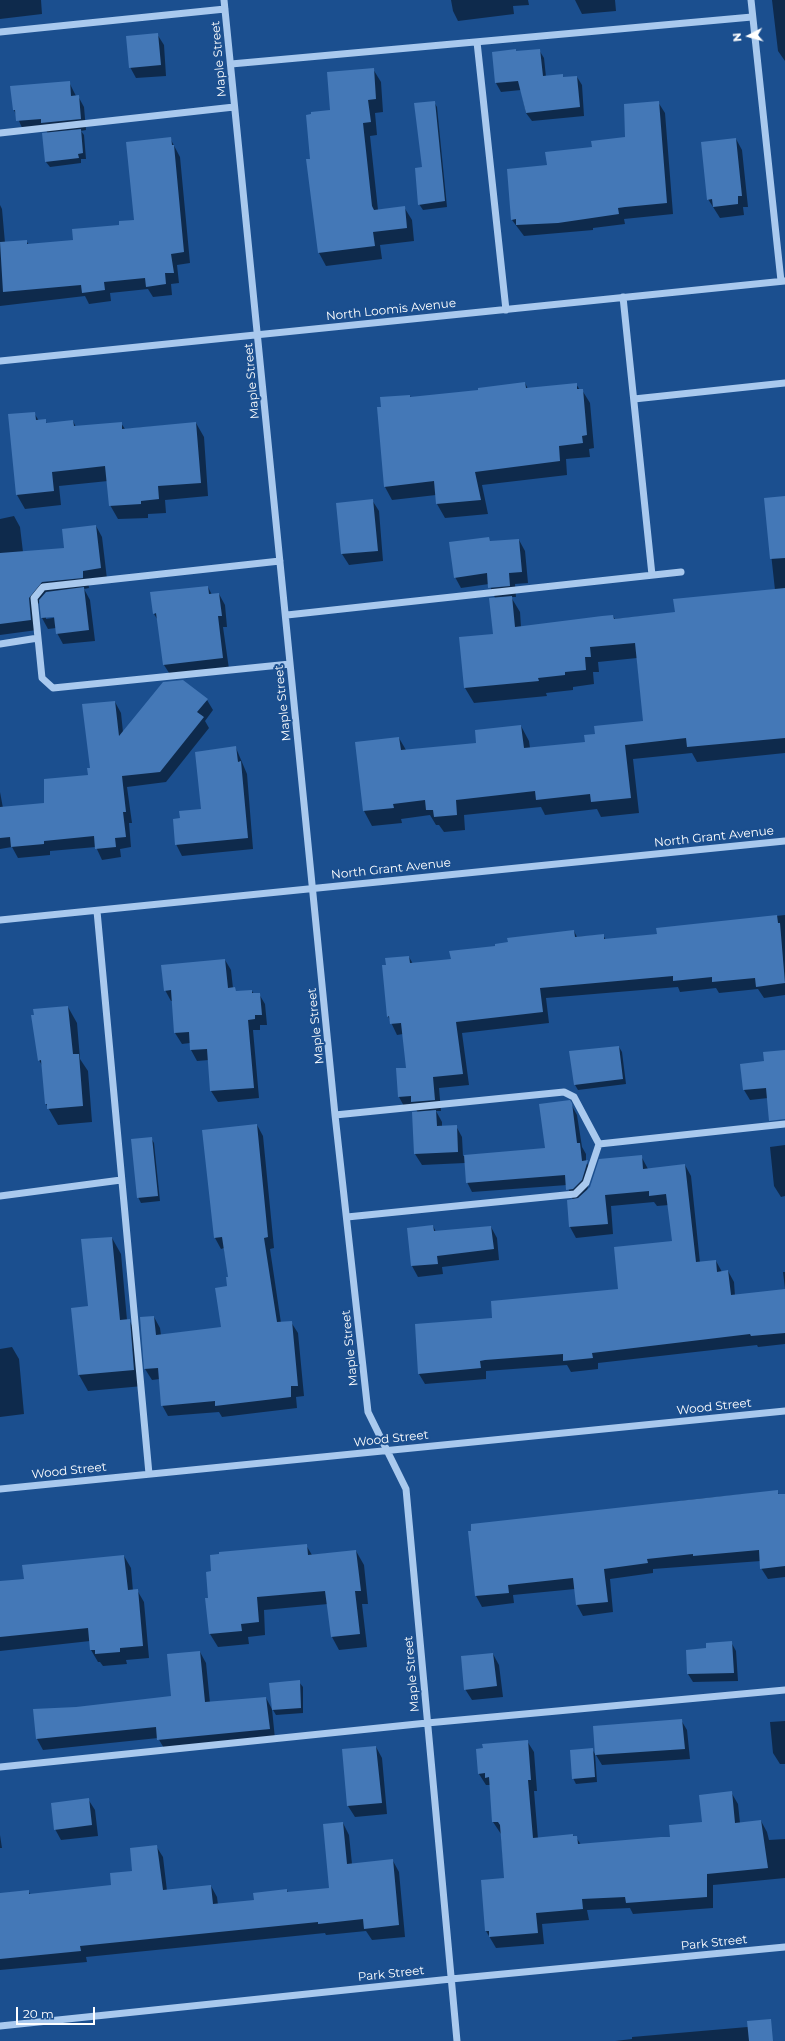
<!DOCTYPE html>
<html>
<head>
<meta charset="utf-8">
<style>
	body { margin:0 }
	#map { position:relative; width:785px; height:2041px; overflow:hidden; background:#1b4f8f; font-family:Montserrat,sans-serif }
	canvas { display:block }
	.north { position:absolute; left:729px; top:16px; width:40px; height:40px; -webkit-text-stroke:3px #1b4f8f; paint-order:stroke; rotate:264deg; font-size:11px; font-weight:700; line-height:16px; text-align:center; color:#fff }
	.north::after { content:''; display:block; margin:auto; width:14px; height:18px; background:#fff; clip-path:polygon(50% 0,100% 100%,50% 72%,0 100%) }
	.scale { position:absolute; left:16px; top:2007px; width:79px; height:18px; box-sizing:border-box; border:2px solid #fff; border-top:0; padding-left:5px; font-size:12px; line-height:14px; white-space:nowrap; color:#fff; -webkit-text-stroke:3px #1b4f8f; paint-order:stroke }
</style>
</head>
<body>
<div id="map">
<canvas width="785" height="2041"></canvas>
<div class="north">N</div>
<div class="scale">20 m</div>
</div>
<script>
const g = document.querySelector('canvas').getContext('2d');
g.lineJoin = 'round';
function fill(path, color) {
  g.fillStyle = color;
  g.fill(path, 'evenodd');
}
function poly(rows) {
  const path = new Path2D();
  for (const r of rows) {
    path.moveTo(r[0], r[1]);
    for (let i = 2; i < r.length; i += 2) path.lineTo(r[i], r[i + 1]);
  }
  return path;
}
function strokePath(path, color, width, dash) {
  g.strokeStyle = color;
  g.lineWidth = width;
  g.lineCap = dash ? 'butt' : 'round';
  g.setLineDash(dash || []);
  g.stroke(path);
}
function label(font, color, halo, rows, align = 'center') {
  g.font = font + ' Montserrat,sans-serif';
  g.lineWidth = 4;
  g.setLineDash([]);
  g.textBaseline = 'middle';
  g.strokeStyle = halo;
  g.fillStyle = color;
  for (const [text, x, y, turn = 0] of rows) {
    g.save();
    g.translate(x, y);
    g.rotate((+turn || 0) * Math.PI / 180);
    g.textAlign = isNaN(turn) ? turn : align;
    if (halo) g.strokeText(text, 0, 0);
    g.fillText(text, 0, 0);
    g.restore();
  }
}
fill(poly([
	[0,0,41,0,42,14,0,19],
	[451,0,528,0,529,5,513,6,514,14,458,21,453,11],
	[575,0,615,0,616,11,582,14],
	[772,0,785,0,785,61,778,51],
	[157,34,164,45,166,76,136,78,130,67],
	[539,50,544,58,546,77,562,75,564,78,577,77,582,85,584,116,532,121,526,113,521,90,501,92,496,83,493,53],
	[373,69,381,82,383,112,375,113,377,135,370,136,378,210,404,207,412,220,414,241,380,245,382,259,326,266,319,253,308,160,311,159,331,110],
	[69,82,76,96,78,96,84,107,86,130,81,131,84,135,86,159,81,159,81,163,50,167,46,162,44,134,48,134,46,130,24,132,14,110],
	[434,102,437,107,447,207,423,210,419,204,423,168],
	[658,102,665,113,673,214,624,219,625,224,593,228,593,230,524,236,512,220,593,148,626,138],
	[170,138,180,157,190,263,177,265,179,283,171,284,172,295,153,297,148,289,110,293,111,301,89,304,85,296,0,306,0,205,2,209,5,243,27,242,29,245,75,241,136,221],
	[736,139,742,150,748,207,743,207,744,215,720,218,708,199],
	[525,383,528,389,576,384,580,390,582,390,590,403,594,448,589,449,590,457,566,459,567,475,482,485,488,514,445,518,437,504,436,495,392,500,385,487,410,396,411,398,479,391],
	[34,413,39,421,45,420,47,424,73,421,76,427,121,423,125,429,196,423,204,437,208,496,165,500,166,513,148,514,148,518,118,519,110,505,108,481,59,486,61,505,25,509,17,495,9,415],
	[785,497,785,753,697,762,692,753,633,759,639,813,601,817,597,809,545,815,541,807,464,815,465,830,444,832,439,825,436,825,430,815,401,819,402,823,372,826,364,811,399,738,406,750,477,744,521,726,529,741,530,748,586,743,596,735,644,722,637,658,598,662,599,672,593,672,594,684,573,687,573,690,546,693,547,696,474,703,465,688,494,635,495,598,489,584,461,588,455,577,488,538,491,542,519,540,525,551,528,583,515,584,516,597,511,597,520,612,521,627,613,616,615,619,676,613,775,590,765,499],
	[372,500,379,511,383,561,349,565,342,554],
	[14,516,20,527,23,552,65,549,96,526,102,537,107,579,88,581,89,588,84,589,90,600,95,641,63,644,57,633,56,628,48,629,42,618,40,601,35,609,37,630,0,635,0,519],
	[59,615,59,617,46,619,46,617],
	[208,587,212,595,219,594,225,605,227,627,223,627,229,669,171,676,164,665,159,622,154,614],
	[207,700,213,710,205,721,209,728,166,782,127,787,132,823,129,823,131,847,120,849,121,857,102,860,96,847,50,851,50,855,18,858,12,847,0,849,0,792,3,808,45,804,89,776,115,702,121,713,123,732],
	[236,748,247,774,253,849,182,856,176,844,181,819,202,810],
	[785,915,785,995,764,998,758,989,719,993,716,988,680,992,678,987,546,998,549,1023,462,1033,469,1085,439,1088,441,1111,436,1111,442,1122,442,1127,456,1126,462,1137,463,1156,546,1149,571,1104,577,1115,582,1147,586,1154,586,1162,593,1171,587,1190,641,1156,648,1169,685,1165,691,1176,700,1263,716,1261,722,1272,728,1271,734,1282,735,1296,785,1290,785,1344,758,1347,757,1345,598,1363,598,1369,571,1372,567,1365,486,1371,486,1379,425,1384,419,1374,493,1319,619,1290,673,1242,669,1205,657,1206,654,1202,611,1206,613,1234,576,1238,570,1227,573,1200,567,1185,472,1192,467,1182,465,1163,422,1165,415,1154,413,1113,418,1113,415,1107,405,1108,399,1097,407,1069,403,1034,397,1035,388,1016,409,957,413,964,452,960,496,947,574,931,577,937,603,935,606,940,658,935,657,929],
	[225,960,231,970,233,988,237,992,252,991,254,994,259,994,265,1004,267,1025,260,1025,260,1030,253,1030,259,1098,218,1102,211,1091,209,1060,197,1061,191,1050,190,1043,182,1044,175,1033,173,1001,171,1001,165,990],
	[68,1007,77,1023,80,1059,88,1071,92,1122,58,1125,46,1104,43,1067,39,1060],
	[619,1047,622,1052,626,1084,578,1090,575,1085],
	[785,1051,785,1109,768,1098,750,1100,744,1090,765,1062],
	[257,1125,263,1136,274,1248,270,1249,281,1323,291,1322,298,1333,304,1396,296,1397,297,1408,222,1417,219,1412,168,1416,162,1405,160,1379,152,1380,145,1369,154,1317,160,1328,161,1335,222,1328,229,1278,224,1248,221,1249,215,1238],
	[151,1138,154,1143,160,1201,141,1203,138,1197],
	[785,1145,785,1196,781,1197,774,1186,770,1147],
	[433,1226,436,1232,491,1227,497,1238,499,1260,442,1267,443,1274,418,1277,412,1266,408,1229],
	[112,1238,121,1254,127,1320,129,1320,138,1336,143,1386,88,1391,79,1375,72,1309,89,1307],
	[783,1272,785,1272,785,1289],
	[12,1347,19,1359,24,1414,0,1417,0,1349],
	[777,1491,779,1495,785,1494,785,1577,768,1579,761,1568,761,1561,653,1569,653,1573,610,1579,613,1612,583,1616,577,1605,575,1589,513,1595,514,1603,482,1607,476,1596,553,1517,697,1499],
	[306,1545,312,1555,356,1551,364,1565,368,1604,362,1604,367,1647,339,1650,332,1637,328,1604,264,1610,265,1635,248,1637,249,1644,218,1647,210,1634,209,1599],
	[124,1556,131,1568,133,1591,137,1590,144,1602,149,1658,126,1660,127,1664,103,1666,100,1662,98,1662,91,1650,90,1641,0,1651,0,1583,25,1580],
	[731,1642,736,1651,738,1681,693,1682,688,1674,707,1649],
	[200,1652,206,1663,210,1703,266,1698,272,1709,275,1739,165,1750,158,1738,43,1750,37,1739,34,1710,76,1708,172,1697],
	[493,1654,499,1665,503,1697,472,1700,465,1689],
	[299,1682,303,1687,303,1713,276,1715,273,1710,270,1684],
	[681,1720,687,1730,690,1759,602,1765,596,1755],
	[785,1721,785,1764,780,1764,773,1753,770,1722],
	[527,1741,534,1752,537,1791,534,1791,538,1839,572,1835,576,1837,581,1845,672,1839,703,1823,731,1792,738,1804,740,1823,761,1821,767,1832,769,1840,785,1839,785,1878,713,1885,713,1908,633,1914,630,1908,587,1910,589,1920,542,1924,544,1944,496,1948,486,1931,505,1879,501,1834,493,1822,490,1785,486,1785,479,1774,477,1750],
	[376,1747,382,1758,387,1814,355,1817,348,1806],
	[592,1749,595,1754,597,1782,576,1784,573,1778],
	[88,1799,95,1810,98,1836,61,1840,55,1829],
	[343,1823,349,1835,352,1864,393,1861,399,1872,405,1937,372,1940,366,1931,326,1935,325,1933,86,1957,87,1962,0,1970,0,1894,28,1891,31,1895,112,1886,133,1872,156,1846,163,1857,167,1891,211,1886,217,1897,218,1905,255,1901,287,1890,288,1893,330,1889],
	[0,1835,2,1848,0,1848],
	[759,2026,766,2041,615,2041,632,2039,632,2037]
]), '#0007');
fill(poly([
	[158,33,161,65,129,68,126,36],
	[516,49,516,51,540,49,543,76,563,74,563,77,577,76,580,107,526,113,518,81,495,83,492,52],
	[374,68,376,99,368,100,371,122,363,123,372,206,374,210,405,206,407,228,373,232,375,246,318,253,306,159,310,159,306,115,311,114,311,112,330,110,327,72],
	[70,81,71,96,79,95,81,119,41,123,41,119,16,121,15,110,13,110,10,86],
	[435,101,445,201,418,205,415,168,422,167,414,103],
	[659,101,667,203,625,207,618,208,619,214,558,223,516,225,516,219,511,220,507,169,547,165,545,152,592,147,591,141,625,137,624,104],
	[81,129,83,153,78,154,79,158,45,162,42,133],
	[171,137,172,145,174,145,184,252,171,254,174,273,165,273,166,284,146,287,145,278,104,282,105,290,82,293,81,285,3,292,0,242,27,240,27,244,73,240,72,229,119,225,119,221,134,220,126,142],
	[736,138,742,196,738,196,738,204,713,207,712,199,707,200,701,142],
	[525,382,526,388,577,383,577,389,583,389,587,435,582,436,583,443,559,446,560,461,475,472,481,500,436,504,434,481,384,487,377,407,381,407,380,397,410,395,410,397,478,390,478,388],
	[35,412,36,420,46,419,46,423,73,420,74,426,122,422,122,429,196,422,201,483,158,486,159,499,141,501,141,504,109,506,105,466,52,472,54,491,16,495,8,414],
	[785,496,785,558,770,559,764,498],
	[373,499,378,551,341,554,336,503],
	[96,525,101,568,83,571,83,578,42,582,29,598,31,620,0,624,0,553,64,548,62,529],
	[489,537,490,541,519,539,522,572,509,573,510,586,488,588,487,573,454,578,449,542],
	[208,586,209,594,219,593,222,616,218,616,223,658,163,665,156,613,153,614,150,592],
	[84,587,89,630,56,634,54,617,41,618,39,600,46,592],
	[785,588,785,738,687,747,686,738,625,745,631,798,591,802,590,794,536,800,535,791,456,800,457,815,434,817,433,810,426,810,425,800,393,804,394,808,363,811,355,742,399,737,401,750,476,743,475,730,521,725,524,748,585,742,584,735,595,734,594,726,643,721,635,643,590,647,591,657,585,657,586,670,565,672,565,675,538,678,539,681,464,688,459,637,493,634,489,598,512,596,515,627,602,616,613,615,614,619,675,612,673,599],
	[183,680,208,699,197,712,204,717,160,772,122,776,126,812,123,812,126,837,115,838,116,847,95,849,94,836,44,841,44,844,11,847,10,837,0,838,0,807,44,803,44,779,88,775,87,768,90,768,82,704,115,701,119,736,163,682],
	[236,746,238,762,241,761,248,838,175,845,173,819,180,818,179,811,201,809,195,752],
	[777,915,778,923,780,923,785,983,756,987,755,978,712,982,712,977,673,981,673,976,540,988,543,1012,456,1022,463,1074,433,1077,435,1100,411,1102,411,1096,398,1097,396,1068,406,1068,401,1023,390,1024,389,1016,387,1017,382,965,386,965,385,958,409,956,410,963,451,959,449,951,495,946,495,944,508,942,507,938,574,930,575,937,604,934,604,939,657,934,656,928],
	[225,959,228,988,235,987,236,991,252,990,252,993,260,993,262,1015,255,1015,255,1019,248,1020,254,1088,210,1091,207,1049,190,1050,189,1032,174,1033,171,990,164,991,161,965],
	[68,1006,73,1054,79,1054,83,1106,47,1109,47,1104,45,1104,41,1060,38,1061,31,1015,34,1015,33,1009],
	[619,1046,623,1079,574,1085,569,1051],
	[785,1050,785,1119,769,1121,766,1088,743,1090,740,1064,764,1061,763,1052],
	[570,1100,572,1103,577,1143,580,1143,582,1161,588,1160,582,1180,573,1189,566,1190,565,1175,466,1183,464,1155,545,1148,539,1104],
	[436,1110,437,1126,457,1125,458,1152,414,1154,412,1112],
	[257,1124,268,1237,264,1238,277,1322,292,1321,298,1386,291,1386,291,1397,215,1406,215,1401,161,1406,158,1368,144,1369,140,1317,154,1316,156,1335,221,1327,215,1288,227,1286,226,1277,228,1277,222,1237,214,1238,202,1130],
	[152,1137,158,1196,137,1198,131,1139],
	[642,1155,643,1169,685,1164,696,1262,716,1260,717,1272,728,1270,731,1295,785,1289,785,1333,751,1336,750,1334,592,1353,593,1358,563,1361,563,1354,485,1360,480,1361,481,1368,418,1374,415,1324,492,1318,491,1301,618,1289,614,1247,672,1241,666,1194,649,1196,649,1191,605,1195,608,1224,569,1227,567,1200,578,1198,590,1187,599,1159],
	[433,1225,434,1231,491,1226,494,1249,437,1256,438,1264,411,1266,407,1228],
	[112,1237,120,1320,130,1319,134,1370,78,1375,71,1308,88,1306,81,1239],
	[778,1490,778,1494,785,1494,785,1566,760,1569,759,1550,693,1556,693,1554,647,1559,648,1563,604,1569,608,1602,576,1605,573,1578,508,1585,509,1593,475,1596,468,1531,471,1531,471,1524],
	[307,1544,308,1555,356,1550,361,1591,355,1591,360,1634,331,1637,325,1591,257,1597,259,1622,241,1624,242,1631,209,1634,205,1598,208,1598,206,1572,211,1571,210,1555,219,1554,219,1552],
	[124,1555,128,1590,138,1589,143,1646,120,1648,120,1652,95,1654,95,1650,90,1650,88,1628,0,1637,0,1581,24,1579,22,1565],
	[732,1641,734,1673,687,1674,686,1650,706,1648,706,1643],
	[200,1651,205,1702,266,1697,270,1729,157,1740,156,1727,36,1739,33,1709,76,1707,171,1696,167,1654],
	[493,1653,497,1686,464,1690,461,1656],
	[300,1680,301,1708,272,1710,269,1683],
	[682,1719,685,1749,595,1755,593,1726],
	[528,1740,531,1780,528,1780,533,1838,573,1834,573,1836,577,1836,578,1844,661,1837,670,1837,669,1825,702,1822,699,1795,732,1791,735,1823,761,1820,768,1868,707,1874,707,1897,626,1903,625,1897,582,1899,583,1909,536,1913,538,1933,489,1937,489,1931,485,1931,481,1880,504,1878,500,1825,498,1822,492,1822,489,1777,485,1778,485,1773,478,1774,476,1749,483,1748,482,1744],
	[376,1746,382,1803,347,1806,342,1749],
	[593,1748,595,1777,572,1779,570,1750],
	[89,1798,92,1825,54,1830,51,1803],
	[343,1822,347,1864,393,1859,399,1925,364,1929,363,1919,318,1924,318,1922,80,1946,81,1951,0,1959,0,1893,29,1890,29,1894,111,1885,110,1873,132,1871,130,1848,157,1845,163,1890,211,1885,213,1904,254,1900,253,1893,287,1889,287,1892,329,1888,323,1824],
	[771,2019,773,2041,749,2041,747,2021]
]), '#4478b7');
strokePath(poly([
	[224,0,335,1115,368,1412,406,1489,457,2041],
	[751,0,781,281],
	[0,32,225,9],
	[477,42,506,310],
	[231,64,752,17],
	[0,133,234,107],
	[623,297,652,575],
	[0,361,785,281],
	[634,399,785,383],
	[280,561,43,587,34,598,42,678,53,688,290,664],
	[287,615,681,572],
	[0,644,38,638],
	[97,911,149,1474],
	[0,920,785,841],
	[335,1115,564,1092,574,1097,599,1144,586,1183,575,1194,347,1217],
	[599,1144,785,1124],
	[0,1196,121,1180],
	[0,1489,785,1411],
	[0,1767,427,1723,785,1690],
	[0,2026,451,1979,785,1947]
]), '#a9c9ee', 7);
label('12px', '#fff', '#1b4f8f', [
	["Maple Street",219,59,-95],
	["North Loomis Avenue",391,310,-6],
	["Maple Street",252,381,-95],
	["Maple Street",283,703,-96],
	["North Grant Avenue",714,837,-6],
	["North Grant Avenue",391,869,-6],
	["Maple Street",316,1026,-96],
	["Maple Street",350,1348,-96],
	["Wood Street",714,1407,-6],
	["Wood Street",391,1439,-6],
	["Wood Street",69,1471,-6],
	["Maple Street",412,1674,-95],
	["Park Street",714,1943,-6],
	["Park Street",391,1974,-6]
]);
</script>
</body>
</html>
